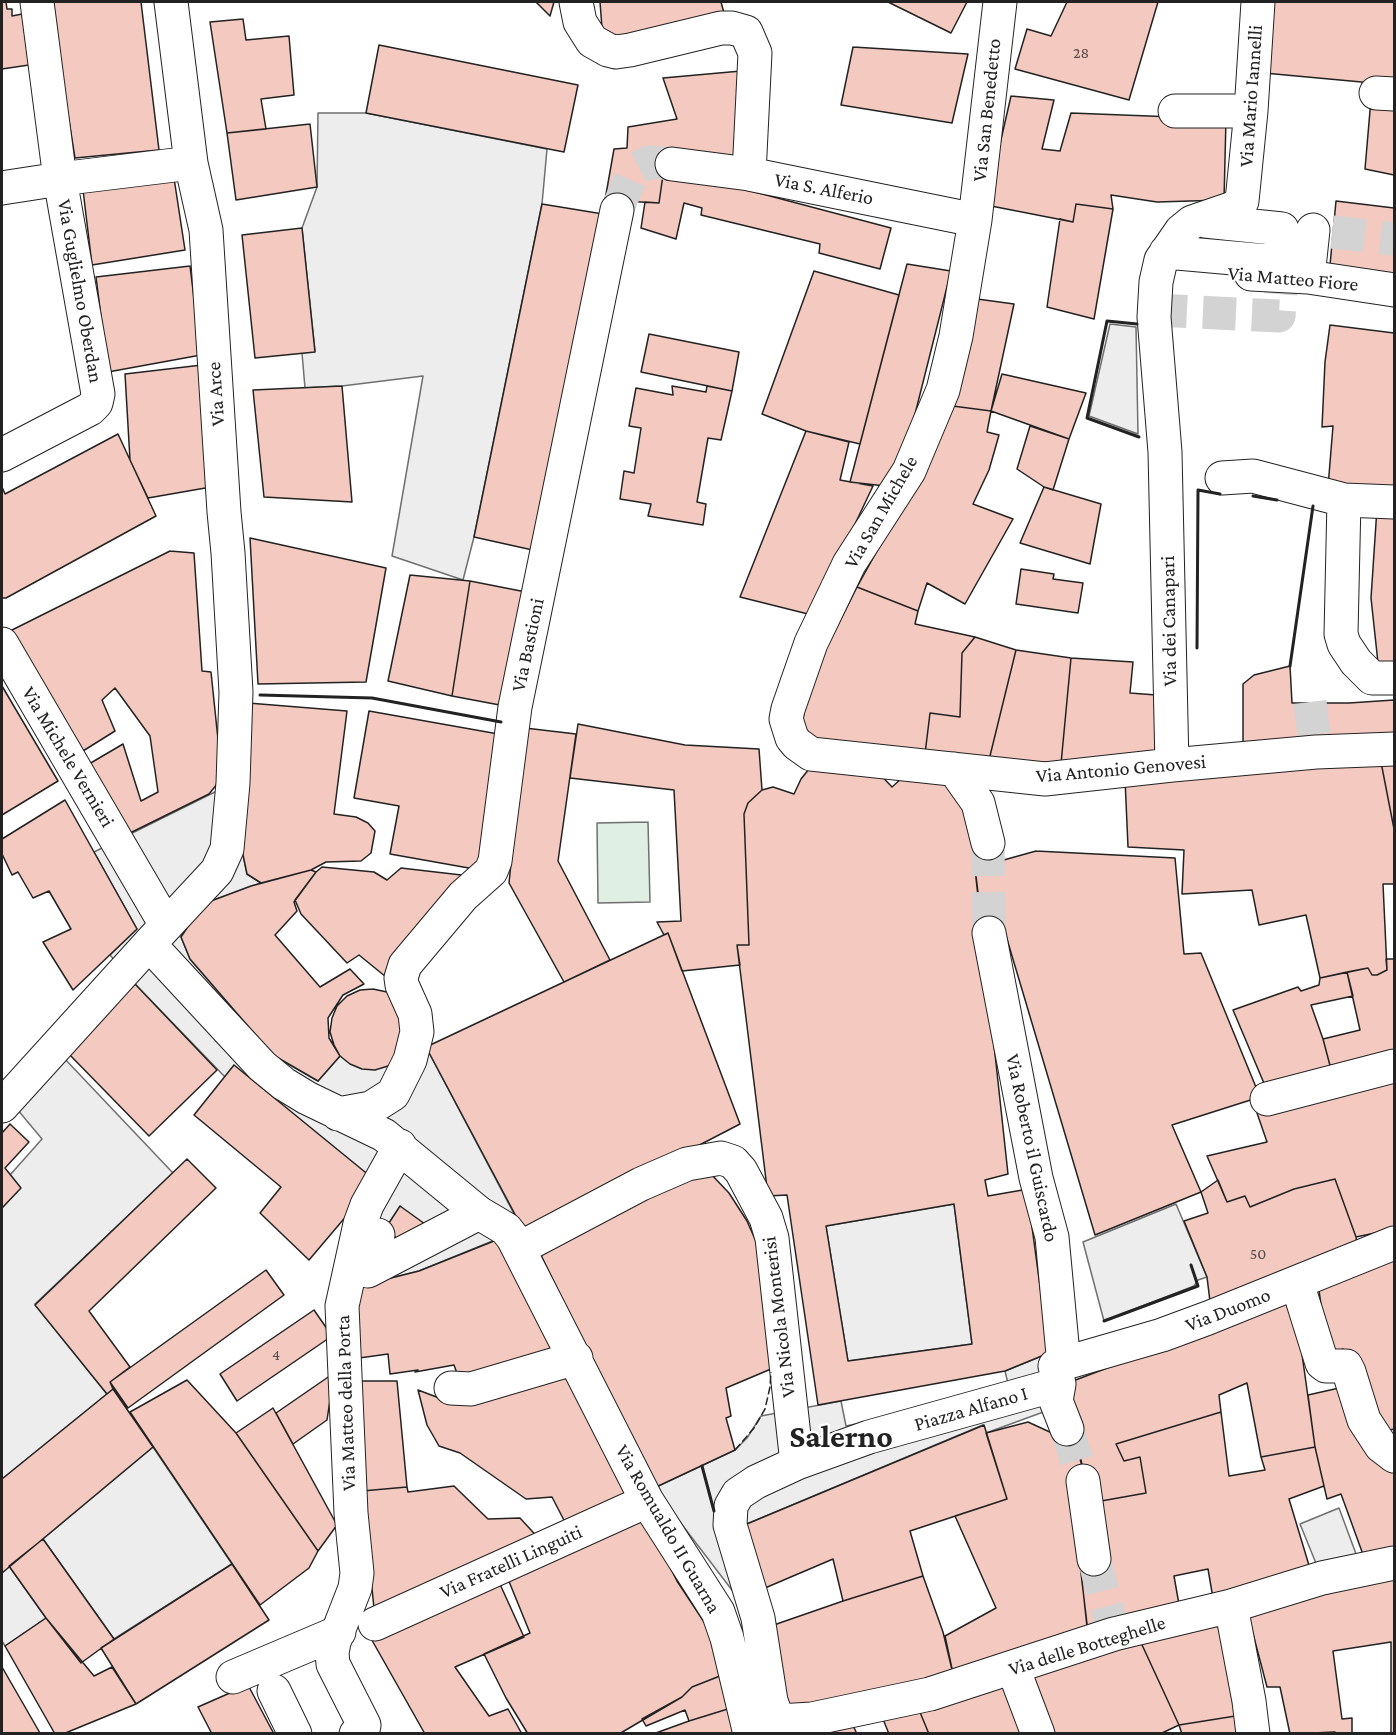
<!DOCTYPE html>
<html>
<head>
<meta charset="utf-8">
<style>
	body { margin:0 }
	#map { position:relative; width:1396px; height:1735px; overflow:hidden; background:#fff; font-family:"Crimson Pro",serif }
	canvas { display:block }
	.frame { position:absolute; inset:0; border:3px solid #222; pointer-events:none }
</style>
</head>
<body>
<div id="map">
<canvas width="1396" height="1735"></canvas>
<div class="frame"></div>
</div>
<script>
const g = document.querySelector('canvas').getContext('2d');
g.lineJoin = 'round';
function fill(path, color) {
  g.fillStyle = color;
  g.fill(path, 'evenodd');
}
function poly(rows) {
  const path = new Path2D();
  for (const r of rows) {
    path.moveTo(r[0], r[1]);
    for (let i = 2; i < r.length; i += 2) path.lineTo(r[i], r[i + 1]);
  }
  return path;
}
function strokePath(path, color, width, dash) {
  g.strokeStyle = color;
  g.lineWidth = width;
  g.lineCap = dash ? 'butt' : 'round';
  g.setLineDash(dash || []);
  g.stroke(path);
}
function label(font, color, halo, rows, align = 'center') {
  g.font = font + ' "Crimson Pro",serif';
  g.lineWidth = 4.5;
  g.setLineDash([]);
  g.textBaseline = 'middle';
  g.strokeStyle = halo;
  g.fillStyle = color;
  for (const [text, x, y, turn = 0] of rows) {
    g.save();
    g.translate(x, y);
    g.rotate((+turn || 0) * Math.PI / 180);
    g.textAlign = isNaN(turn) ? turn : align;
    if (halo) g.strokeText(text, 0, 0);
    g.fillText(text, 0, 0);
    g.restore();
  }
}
const green = poly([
	[648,822,650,902,598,903,597,823,648,822]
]);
fill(green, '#e0efe3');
strokePath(green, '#6f6f6f', 1.5);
const parking = poly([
	[318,113,366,113,547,149,542,204,474,537,463,580,392,556,423,376,342,386,305,388,302,353,315,351,302,228,317,187,318,113],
	[1110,324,1136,327,1138,434,1089,416,1110,324],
	[233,783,237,826,247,874,261,883,203,904,181,937,190,959,273,1055,318,1081,340,1056,399,1059,426,1047,522,1229,419,1271,351,1288,384,1187,225,1077,135,984,110,955,137,929,94,852,233,783],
	[63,1057,173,1173,35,1304,107,1394,2,1479,2,1208,20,1188,10,1175,42,1139,17,1109,63,1057],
	[954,1204,972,1344,848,1361,826,1226,954,1204],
	[1176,1204,1207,1277,1198,1280,1194,1286,1104,1321,1083,1242,1176,1204],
	[1049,1353,1057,1407,986,1433,983,1425,742,1526,738,1598,654,1488,735,1450,747,1438,761,1416,841,1401,846,1426,1010,1392,1005,1371,1049,1353],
	[153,1447,232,1564,114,1639,43,1539,153,1447],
	[1339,1508,1362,1570,1322,1578,1300,1524,1339,1508],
	[9,1566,46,1618,5,1646,2,1641,2,1573,9,1566]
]);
fill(parking, '#ededed');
strokePath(parking, '#6f6f6f', 1.5);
const building = poly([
	[2,2,6,2,7,9,12,9,12,16,22,14,29,65,2,69,2,2],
	[50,2,141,2,159,150,75,158,50,2],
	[536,2,554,2,550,16,536,2],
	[600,2,721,2,727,24,626,41,602,28,600,2],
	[888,2,967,2,951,33,888,2],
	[1067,2,1158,2,1129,100,1015,69,1027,29,1051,36,1067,2],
	[1268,2,1394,2,1394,85,1264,73,1268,2],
	[243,19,246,40,289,36,294,95,261,99,266,129,227,133,210,22,243,19],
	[379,45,578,85,564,152,366,113,379,45],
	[853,47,968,54,952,123,841,105,853,47],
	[741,71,745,167,664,168,659,203,605,200,614,149,627,148,628,127,677,119,663,78,741,71],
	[1011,96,1054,100,1042,149,1060,151,1071,113,1226,119,1224,200,1157,202,1111,195,1113,209,1076,204,1073,222,986,205,1011,96],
	[1371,99,1394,101,1394,175,1365,169,1371,99],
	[310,124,317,187,236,200,227,133,310,124],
	[664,168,891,228,880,269,819,253,820,244,701,215,702,208,684,203,676,239,641,228,645,202,659,203,664,168],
	[174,178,185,250,92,265,83,190,174,178],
	[1336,201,1394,208,1394,285,1329,276,1336,201],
	[542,204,603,214,537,551,474,537,542,204],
	[1076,204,1113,209,1094,319,1047,307,1060,219,1073,222,1076,204],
	[302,228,315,352,255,358,242,235,302,228],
	[907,264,951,271,910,434,885,486,850,482,907,264],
	[190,266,201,355,108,372,96,277,190,266],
	[814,271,899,295,860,444,806,431,762,414,814,271],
	[970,298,1014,304,991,411,945,405,970,298],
	[1330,325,1394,333,1394,487,1328,487,1333,426,1322,427,1325,362,1330,325],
	[649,334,739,352,732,391,641,372,649,334],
	[202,365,211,487,148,498,130,460,125,374,202,365],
	[1002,374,1086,393,1069,439,991,411,1002,374],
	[342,386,352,502,264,497,253,390,342,386],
	[672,386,706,392,707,386,732,391,721,440,708,438,697,502,706,504,703,525,648,516,651,504,620,499,624,471,634,473,641,428,629,426,636,388,673,395,672,386],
	[945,405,991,411,987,432,999,435,989,470,973,504,1013,519,965,604,927,583,918,611,857,587,922,470,945,405],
	[1030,426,1069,439,1053,490,1044,487,1017,469,1030,426],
	[806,431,849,442,840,480,873,486,812,615,740,597,806,431],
	[118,434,156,516,6,598,2,598,2,487,5,494,118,434],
	[1044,487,1101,504,1090,564,1020,543,1044,487],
	[1377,508,1394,509,1394,663,1378,663,1371,598,1377,508],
	[250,538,386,568,366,682,258,684,250,538],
	[170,551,194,553,202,671,211,672,222,778,209,794,128,834,89,764,123,744,141,801,158,792,150,736,115,688,102,700,115,731,83,751,10,631,170,551],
	[1021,569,1054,574,1053,579,1083,583,1078,613,1016,604,1021,569],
	[410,575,470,581,452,696,388,681,410,575],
	[470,581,531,593,505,706,452,696,470,581],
	[857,587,918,611,915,624,975,637,962,653,960,717,930,713,925,754,798,742,811,679,857,587],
	[975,637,1016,650,989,760,925,754,930,713,960,717,962,653,975,637],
	[1016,650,1071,658,1061,764,989,760,1016,650],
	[1071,658,1133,662,1130,693,1156,695,1155,758,1061,764,1071,658],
	[1290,666,1292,703,1349,703,1394,700,1394,744,1243,747,1243,684,1254,675,1290,666],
	[2,686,58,781,2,815,2,686],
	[248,703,347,711,334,814,356,817,368,823,375,831,371,853,361,861,326,862,311,870,261,883,247,874,237,826,248,703],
	[369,711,504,735,480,870,390,854,399,806,354,798,369,711],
	[578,724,685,745,759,749,762,790,748,803,744,814,749,945,737,945,740,965,682,971,668,933,664,935,657,922,681,921,674,790,570,778,578,724],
	[525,728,576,734,558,861,610,960,564,982,509,883,525,728],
	[1380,757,1394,757,1394,829,1380,757],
	[1380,757,1394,829,1394,884,1383,884,1387,970,1377,975,1372,975,1368,968,1320,978,1306,915,1259,925,1252,890,1182,894,1184,850,1128,847,1125,779,1380,757],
	[809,769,876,770,892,787,902,778,949,783,967,795,1008,1174,985,1180,988,1196,1034,1188,1032,1227,1049,1353,1005,1371,818,1405,787,1195,768,1196,737,945,749,945,744,814,748,803,762,790,773,787,794,794,801,779,809,769],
	[954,1204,972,1344,848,1361,826,1226,954,1204],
	[65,800,137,929,73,990,43,942,71,929,49,891,33,898,18,872,12,875,2,854,2,839,65,800],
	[1036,851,1175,858,1184,954,1201,953,1260,1097,1172,1125,1201,1192,1095,1235,1004,929,983,933,975,868,1036,851],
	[322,867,374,872,387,880,401,868,470,876,386,977,359,955,347,963,301,914,295,900,316,872,322,867],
	[311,870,316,872,294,902,297,911,275,935,320,987,350,969,364,984,343,995,328,1018,329,1038,340,1056,318,1081,273,1055,190,959,181,937,203,904,251,886,311,870],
	[668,933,740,1124,526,1235,426,1047,668,933],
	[1386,959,1394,959,1394,1061,1332,1073,1323,1039,1360,1030,1347,972,1368,968,1372,975,1377,975,1387,970,1386,959],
	[1347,972,1353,996,1311,1005,1323,1039,1332,1073,1266,1088,1233,1010,1298,987,1301,991,1319,985,1320,978,1347,972],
	[135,984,217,1070,149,1136,66,1051,135,984],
	[373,989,387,992,411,1036,399,1059,388,1066,375,1070,362,1069,350,1064,340,1056,334,1045,330,1032,332,1018,337,1006,347,996,360,990,373,989],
	[234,1065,376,1181,309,1260,260,1213,281,1187,194,1115,234,1065],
	[1394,1071,1394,1229,1356,1237,1335,1179,1294,1189,1250,1207,1245,1196,1227,1202,1207,1156,1267,1142,1257,1113,1394,1071],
	[10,1124,29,1142,5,1168,21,1188,2,1208,2,1133,10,1124],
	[187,1159,216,1188,89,1311,130,1367,110,1382,113,1389,107,1394,35,1305,187,1159],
	[710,1173,729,1193,747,1221,758,1246,771,1369,726,1388,731,1416,726,1418,735,1450,654,1488,537,1247,692,1176,710,1173],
	[1335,1179,1356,1237,1358,1252,1211,1310,1207,1277,1184,1221,1208,1213,1201,1192,1218,1180,1227,1202,1245,1196,1250,1207,1294,1189,1335,1179],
	[400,1206,425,1224,407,1246,385,1229,400,1206],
	[499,1239,556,1353,459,1379,454,1365,415,1372,418,1370,390,1374,388,1354,352,1359,351,1288,419,1271,499,1239],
	[1394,1253,1394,1429,1377,1433,1343,1349,1328,1355,1318,1283,1394,1253],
	[266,1270,284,1295,128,1408,110,1382,266,1270],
	[1294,1297,1315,1447,1261,1457,1247,1383,1219,1395,1221,1412,1116,1444,1124,1461,1140,1457,1146,1493,1090,1503,1065,1384,1294,1297],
	[314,1310,332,1336,237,1401,220,1374,314,1310],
	[334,1373,327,1420,293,1444,276,1413,334,1373],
	[567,1375,632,1499,569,1530,552,1497,526,1499,460,1453,439,1446,427,1425,418,1390,455,1404,567,1375],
	[187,1380,236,1433,318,1551,309,1568,260,1605,130,1412,187,1380],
	[350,1381,397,1381,407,1487,362,1491,350,1381],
	[1348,1386,1394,1465,1394,1552,1365,1560,1341,1494,1327,1499,1315,1447,1308,1395,1348,1386],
	[113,1389,153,1447,2,1573,2,1479,113,1389],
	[273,1408,337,1525,318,1551,236,1433,273,1408],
	[1221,1412,1229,1476,1265,1470,1261,1457,1315,1447,1324,1486,1289,1499,1311,1572,1214,1604,1208,1569,1174,1576,1180,1610,1088,1632,1080,1565,1090,1503,1146,1493,1140,1457,1124,1461,1116,1444,1221,1412],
	[1028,1422,1052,1433,1058,1431,1063,1446,1076,1441,1085,1480,1076,1525,1088,1636,954,1678,945,1636,996,1608,955,1516,1007,1499,986,1433,1028,1422],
	[984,1425,1007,1499,910,1531,923,1576,843,1601,833,1559,765,1588,742,1526,984,1425],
	[454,1486,488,1519,520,1518,542,1542,375,1618,362,1491,407,1487,408,1492,454,1486],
	[644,1516,677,1581,710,1631,725,1674,692,1687,682,1697,619,1734,528,1734,506,1698,484,1654,530,1633,508,1579,644,1516],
	[43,1539,114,1639,81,1663,46,1618,9,1566,43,1539],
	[232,1564,269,1620,136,1704,101,1648,232,1564],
	[1394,1570,1394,1734,1391,1734,1391,1642,1333,1651,1342,1719,1352,1718,1352,1734,1335,1734,1335,1732,1290,1734,1280,1687,1267,1687,1246,1607,1394,1570],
	[923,1576,943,1632,954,1678,787,1713,768,1627,843,1601,923,1576],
	[499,1582,524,1637,455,1667,489,1716,508,1709,522,1734,425,1734,369,1635,499,1582],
	[1224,1615,1248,1714,1179,1725,1137,1634,1224,1615],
	[46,1618,94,1676,112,1667,136,1704,63,1734,55,1734,5,1646,46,1618],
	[1137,1634,1179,1725,1160,1734,1042,1734,1020,1676,1137,1634],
	[2,1667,40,1733,39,1734,2,1734,2,1667],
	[1008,1673,1030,1734,929,1734,917,1705,1008,1673],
	[720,1676,731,1708,689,1721,685,1710,646,1726,642,1719,682,1697,692,1687,720,1676],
	[248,1685,274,1734,212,1734,198,1707,248,1685],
	[917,1705,929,1734,889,1734,881,1714,917,1705],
	[731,1708,737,1734,653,1734,689,1721,731,1708],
	[1248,1714,1249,1734,1182,1734,1179,1725,1248,1714],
	[851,1721,857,1734,777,1734,851,1721]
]);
fill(building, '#f3c9c0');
strokePath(building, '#222', 1.5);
strokePath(poly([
	[617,210,634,170,649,162,672,164],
	[1332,232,1394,239],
	[1154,310,1279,316,1282,276],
	[1310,702,1316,752],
	[988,843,989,933],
	[1067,1429,1083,1481],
	[1094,1559,1114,1634]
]), '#d3d3d3', 33, [33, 16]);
const minor = poly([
	[171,2,191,163,206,230,224,512,228,553,236,692,233,783,227,849,217,871,149,944,262,1066,284,1084,307,1098,384,1135,479,1213,506,1229,513,1238,647,1501,718,1612,727,1638,750,1734],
	[576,2,580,22,592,41,608,50,616,52,630,50,721,28,732,28,746,32,755,53,749,174],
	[1000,2,975,220,956,336,943,390,909,471,849,564,811,643,788,709,786,719,792,738,797,744,811,754,1045,779,1172,765,1316,752,1394,749],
	[1376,93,1394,94],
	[1175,111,1251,111],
	[672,164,749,174,975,220],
	[2,188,60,179,37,2],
	[1166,252,1278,262,1282,229,1205,221],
	[1251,274,1308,277,1394,290],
	[1308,277,1313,230],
	[2,455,90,409,96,403,98,394,60,179,191,163],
	[1222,478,1253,476,1344,500,1394,502],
	[1344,500,1341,634,1344,644,1356,662,1372,678,1394,678],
	[2,644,166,925],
	[1172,765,1165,452,1154,317,1156,282,1161,260,1181,231,1192,222,1233,208,1242,201,1251,111,1258,2],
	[954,769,978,803,988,843],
	[989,933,1036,1178,1052,1237,1064,1365],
	[1267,1099,1394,1066],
	[2,1106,149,944],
	[338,1114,371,1108,393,1094,410,1060,417,1032,415,1014,402,985,401,978,405,965,463,896,491,871,495,861,515,707,617,210],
	[378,1235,368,1271,479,1213],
	[520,1248,641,1184,687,1164,721,1158,733,1162,741,1171,766,1218,772,1238,797,1463],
	[1297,1283,1322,1363,1326,1366,1346,1366,1349,1372,1364,1420,1381,1446,1394,1456],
	[1059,1384,869,1437,797,1463,756,1482,738,1494,731,1506,730,1525,758,1618,771,1701,778,1721,812,1719,930,1694,1114,1634,1231,1606,1322,1578,1394,1563],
	[451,1388,471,1389,576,1358],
	[1067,1429,1056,1401,1059,1384,1055,1366,1162,1335,1208,1318,1394,1243],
	[1083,1481,1094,1559],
	[1231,1606,1249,1701,1253,1734],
	[375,1624,647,1501],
	[1013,1668,1038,1734],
	[233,1677,339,1632],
	[274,1691,295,1734],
	[356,1734,363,1730,364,1725,333,1664,332,1653,334,1642,355,1588,357,1573,351,1513,342,1306,360,1224,367,1205,400,1146]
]);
strokePath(minor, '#222', 35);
strokePath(minor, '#fff', 33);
strokePath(poly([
	[735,1450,754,1428,765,1409,770,1387,771,1372]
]), '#222', 1.5, [8, 3]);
strokePath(poly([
	[1137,324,1107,321,1087,418,1139,437],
	[1253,496,1277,500],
	[1197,648,1198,490,1220,494],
	[1290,666,1313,506],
	[260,695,372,698,501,722],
	[1104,1321,1198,1286,1191,1265],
	[702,1466,714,1511]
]), '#222', 3);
label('16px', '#564c4a', null, [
	["28",1081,53],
	["50",1258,1254],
	["4",276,1355]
]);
label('20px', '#222', '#fff', [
	["Via Mario Iannelli",1251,96,-86],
	["Via San Benedetto",987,110,-84],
	["Via S. Alferio",824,189,11],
	["Via Matteo Fiore",1293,279,5],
	["Via Guglielmo Oberdan",80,291,80],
	["Via Arce",216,394,-94],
	["Via San Michele",881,512,-60],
	["Via dei Canapari",1169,621,-91],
	["Via Bastioni",528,645,-78],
	["Via Michele Vernieri",68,757,59],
	["Via Antonio Genovesi",1121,769,-5],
	["Via Roberto il Guiscardo",1032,1148,78],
	["Via Duomo",1228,1310,-21],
	["Via Nicola Monterisi",779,1317,-97],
	["Via Matteo della Porta",346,1403,-92],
	["Piazza Alfano I",971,1409,-16],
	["Via Romualdo II Guarna",668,1529,60],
	["Via Fratelli Linguiti",511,1562,-24],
	["Via delle Botteghelle",1087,1646,-17]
]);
label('bold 32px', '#222', '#fff', [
	["Salerno",841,1437]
]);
</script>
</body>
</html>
